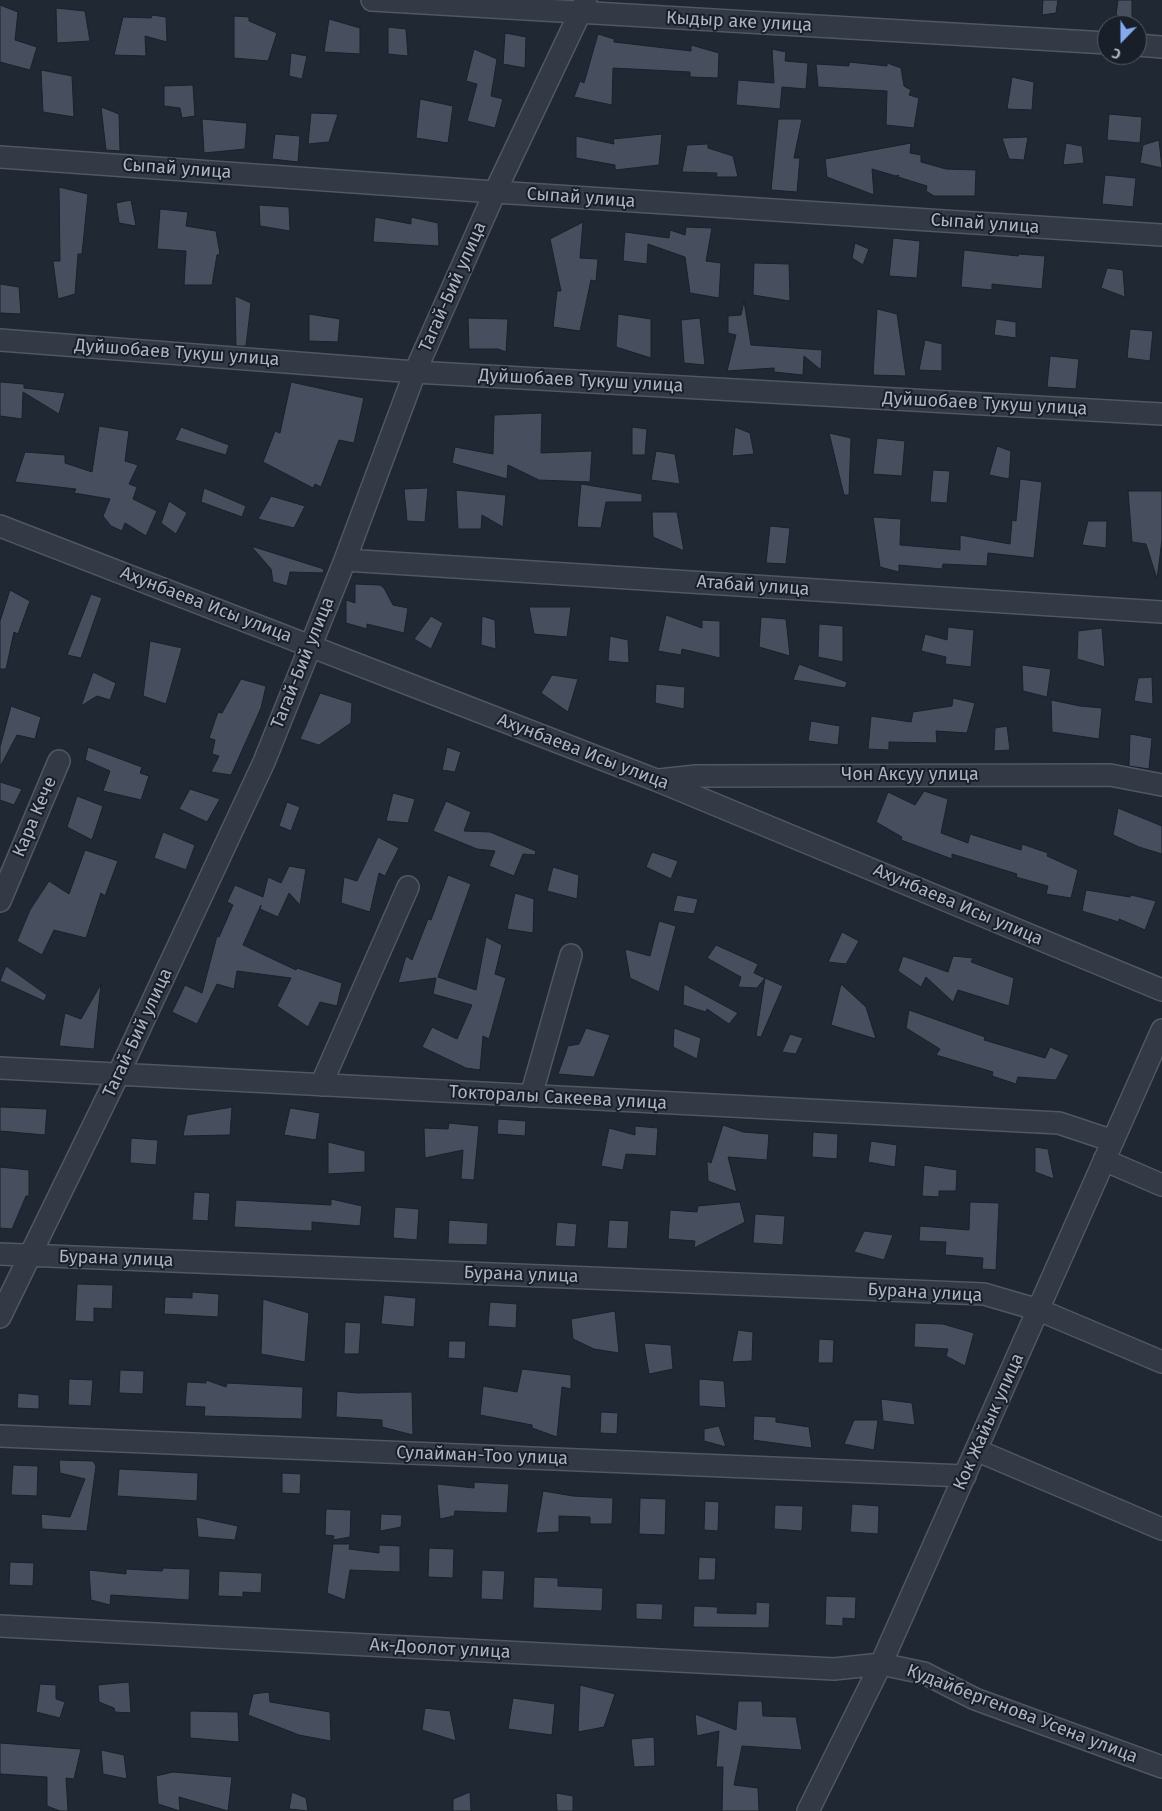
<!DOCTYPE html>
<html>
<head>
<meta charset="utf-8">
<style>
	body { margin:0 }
	#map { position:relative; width:1162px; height:1811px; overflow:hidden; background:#202834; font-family:"Fira Sans",sans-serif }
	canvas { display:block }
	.north { position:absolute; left:1097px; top:15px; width:50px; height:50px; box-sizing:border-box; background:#191f29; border:1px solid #545b66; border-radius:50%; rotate:202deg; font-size:14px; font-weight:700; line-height:20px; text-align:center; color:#adb4c2 }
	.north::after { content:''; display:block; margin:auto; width:18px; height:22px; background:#85a9ef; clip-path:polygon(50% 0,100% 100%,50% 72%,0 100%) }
</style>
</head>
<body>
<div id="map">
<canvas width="1162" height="1811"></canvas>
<div class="north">С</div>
</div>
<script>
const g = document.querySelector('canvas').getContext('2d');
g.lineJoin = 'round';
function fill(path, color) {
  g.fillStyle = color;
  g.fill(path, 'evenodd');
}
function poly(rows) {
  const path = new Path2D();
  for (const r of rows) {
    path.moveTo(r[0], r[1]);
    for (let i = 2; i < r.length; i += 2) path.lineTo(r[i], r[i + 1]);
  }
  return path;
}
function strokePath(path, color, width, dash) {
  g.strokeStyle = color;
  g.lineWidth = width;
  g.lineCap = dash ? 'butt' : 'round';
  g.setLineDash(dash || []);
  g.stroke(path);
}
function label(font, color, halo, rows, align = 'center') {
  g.font = font + ' "Fira Sans",sans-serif';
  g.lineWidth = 4;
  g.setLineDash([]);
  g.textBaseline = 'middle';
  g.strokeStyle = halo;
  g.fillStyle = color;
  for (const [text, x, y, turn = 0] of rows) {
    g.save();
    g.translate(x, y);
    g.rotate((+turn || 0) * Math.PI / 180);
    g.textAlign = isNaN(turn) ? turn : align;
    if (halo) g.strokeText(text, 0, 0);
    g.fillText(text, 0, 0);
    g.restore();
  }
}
const building = poly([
	[1043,0,1058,0,1056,13,1042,15,1043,0],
	[1118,0,1132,0,1132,20,1116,15,1118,0],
	[0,5,18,12,15,40,37,47,30,70,0,62,0,5],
	[56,8,85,11,90,41,57,43,56,8],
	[152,15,166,17,167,42,145,36,146,56,114,55,123,17,151,18,152,15],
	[234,16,249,17,249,21,277,33,268,61,234,58,234,16],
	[329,19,360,28,360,54,324,52,329,19],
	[388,27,406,29,408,56,388,54,388,27],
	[505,33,526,37,525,68,503,64,505,33],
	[598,34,614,39,614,42,691,51,691,45,719,53,718,78,690,77,690,72,613,68,612,105,574,97,580,81,584,83,598,34],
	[474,49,497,59,491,96,503,99,495,128,467,121,477,84,466,81,474,49],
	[772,49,786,52,785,61,808,63,806,89,782,87,780,109,736,105,738,80,774,83,772,49],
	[291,53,307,56,302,79,289,76,291,53],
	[849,62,887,66,887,63,901,68,904,86,911,90,909,95,919,98,914,128,886,125,887,91,818,87,816,64,849,66,849,62],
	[41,70,72,76,74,117,43,112,41,70],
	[1012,77,1034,82,1032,110,1007,109,1012,77],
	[193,85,195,116,182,118,180,108,164,106,164,86,193,85],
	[420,99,453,106,448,143,416,138,420,99],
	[101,107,119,114,120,151,106,150,101,107],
	[311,113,338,114,329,142,308,144,311,113],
	[1109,114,1142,117,1140,143,1107,140,1109,114],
	[202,119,247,123,245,149,204,153,202,119],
	[778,119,802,119,794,158,800,158,797,192,771,190,778,119],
	[275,134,300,136,298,162,272,159,275,134],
	[662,134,659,165,615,170,615,165,576,158,576,136,614,144,613,139,662,134],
	[1028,137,1024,160,1009,159,1002,138,1028,137],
	[1159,140,1162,168,1140,163,1143,145,1159,140],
	[911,143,910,153,921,155,921,162,946,169,976,170,975,196,934,196,926,191,927,186,898,177,899,175,896,176,872,169,874,195,827,177,825,159,911,143],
	[1066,143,1082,146,1084,163,1063,165,1066,143],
	[708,144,708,148,733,156,738,177,716,177,717,173,682,172,687,145,708,144],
	[1105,175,1136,178,1133,207,1102,204,1105,175],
	[59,187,88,194,82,254,78,254,75,294,58,299,53,261,60,261,59,187],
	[131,200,136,226,119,223,116,203,131,200],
	[259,205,289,207,290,231,260,226,259,205],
	[160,209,188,212,186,226,216,231,220,254,217,255,212,285,184,285,186,251,157,249,160,209],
	[375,217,411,224,411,217,438,223,439,246,373,242,375,217],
	[583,222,580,258,598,259,596,281,591,280,580,331,553,327,557,291,561,291,550,239,583,222],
	[686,227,712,228,706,261,721,263,719,298,690,293,685,257,648,244,647,264,623,261,625,232,669,238,670,230,685,235,686,227],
	[893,238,920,241,917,278,889,276,893,238],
	[855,243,869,249,863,265,852,258,855,243],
	[964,250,1018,256,1019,254,1045,256,1042,289,992,284,992,290,961,287,964,250],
	[754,263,789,264,790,301,753,295,754,263],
	[1107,268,1123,270,1125,297,1101,288,1107,268],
	[0,284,19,287,21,314,0,313,0,284],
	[235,296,251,303,246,346,236,346,235,296],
	[744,301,751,345,822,350,821,370,804,356,803,375,774,372,774,368,727,371,736,335,728,333,728,316,741,315,744,301],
	[877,309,897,314,906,376,873,375,877,309],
	[309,314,340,319,338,342,309,341,309,314],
	[618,314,651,319,651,358,616,347,618,314],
	[468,318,508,319,506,352,498,349,469,349,468,318],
	[700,318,705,365,684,363,681,320,700,318],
	[996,319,1016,322,1016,338,994,335,996,319],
	[1130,329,1153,331,1150,361,1127,358,1130,329],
	[925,340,942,344,942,371,919,370,925,340],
	[1050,356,1079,359,1076,389,1047,387,1050,356],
	[0,382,24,384,24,388,65,393,59,414,23,392,22,419,0,416,0,382],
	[291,382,364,398,354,443,339,440,321,487,315,484,313,488,263,462,275,431,280,433,291,382],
	[542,413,541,453,592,451,590,482,539,480,508,465,507,479,452,463,455,447,493,454,494,415,542,413],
	[99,426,129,431,125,461,138,465,129,484,137,487,133,499,157,511,146,536,125,523,122,531,111,526,103,516,110,499,74,493,76,489,15,482,25,452,65,455,65,463,92,472,99,426],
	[181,427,229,445,226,455,175,440,181,427],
	[632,427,647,429,645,455,632,455,632,427],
	[735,427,750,433,754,454,732,456,735,427],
	[829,433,851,438,849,495,844,495,829,433],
	[877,438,905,441,902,476,873,474,877,438],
	[997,446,1011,451,1009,479,989,475,997,446],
	[656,451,675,454,680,484,651,480,656,451],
	[933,470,950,471,947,503,930,502,933,470],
	[1020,479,1042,482,1034,558,988,553,987,566,943,564,942,569,899,565,899,572,880,567,873,517,901,519,900,545,960,550,960,535,1010,544,1012,520,1016,521,1020,479],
	[581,484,642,494,642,502,606,502,601,528,577,527,581,484],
	[204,488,246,506,242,517,201,502,204,488],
	[428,488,425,522,407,521,404,489,428,488],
	[456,490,506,495,503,527,482,515,481,529,458,529,456,490],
	[1128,491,1162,491,1162,540,1157,579,1146,544,1132,542,1128,491],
	[271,496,305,506,294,528,258,519,271,496],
	[169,501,187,513,176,534,161,523,169,501],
	[652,512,677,512,684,551,653,537,652,512],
	[1088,521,1107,521,1106,548,1082,545,1088,521],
	[770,526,790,528,786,564,766,563,770,526],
	[251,546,324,569,323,573,290,572,287,586,273,582,271,569,251,546],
	[355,584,380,585,384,588,393,605,408,608,404,633,367,624,367,629,346,623,346,600,355,603,355,584],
	[10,590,30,601,18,634,14,632,6,669,0,669,0,621,10,590],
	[91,594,102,598,81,658,67,655,91,594],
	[529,607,571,607,567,637,534,634,529,607],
	[666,615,702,628,702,620,720,621,720,658,682,649,681,655,658,651,666,615],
	[431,616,443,623,431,649,414,639,431,616],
	[482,616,495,620,496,649,481,645,482,616],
	[761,617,786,619,790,656,759,647,761,617],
	[819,624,843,626,843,662,818,657,819,624],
	[948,627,974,630,971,667,945,664,946,657,921,651,925,634,947,640,948,627],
	[1102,628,1105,667,1077,659,1078,631,1102,628],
	[610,636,628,640,629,663,608,661,610,636],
	[150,641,182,648,166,704,143,696,150,641],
	[799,664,847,682,845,688,793,680,799,664],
	[1022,665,1051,669,1047,697,1023,691,1022,665],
	[93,672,116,683,110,700,97,696,81,706,93,672],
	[552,675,578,679,568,712,541,693,552,675],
	[1152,677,1153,704,1134,701,1138,678,1152,677],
	[241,679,266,686,261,708,231,775,211,772,219,756,212,754,215,740,209,738,218,712,222,713,241,679],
	[656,684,685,687,684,709,655,703,656,684],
	[320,693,352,703,351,723,319,745,300,739,320,693],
	[953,698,975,703,967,733,936,731,937,743,889,742,889,750,868,749,871,716,911,722,913,712,952,706,953,698],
	[1051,700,1080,706,1102,708,1099,739,1052,732,1051,700],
	[11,706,41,717,35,739,17,735,0,767,0,747,11,706],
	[811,721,840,726,838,745,808,741,811,721],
	[1007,726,1010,750,994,751,995,728,1007,726],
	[1130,734,1152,738,1149,769,1129,766,1130,734],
	[88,747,142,767,140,773,149,776,141,800,103,791,110,771,85,760,88,747],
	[447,747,461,752,455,772,442,770,447,747],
	[0,782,22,789,14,805,0,800,0,782],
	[190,789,220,799,207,822,179,809,190,789],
	[924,791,948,799,941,833,968,843,970,834,1021,850,1022,844,1048,853,1047,856,1078,870,1071,898,1046,894,1048,886,1016,877,1017,874,952,854,952,859,901,840,902,837,876,822,888,792,915,805,924,791],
	[393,793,415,799,408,823,386,821,393,793],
	[77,796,103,806,92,840,67,827,77,796],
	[446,801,471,812,464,831,490,832,536,851,535,855,523,854,514,876,489,866,495,851,477,849,433,831,446,801],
	[287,802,300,807,291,831,279,826,287,802],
	[1118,808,1162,826,1162,854,1139,847,1113,835,1118,808],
	[163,832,195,845,186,870,154,858,163,832],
	[378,837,399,848,385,876,379,873,370,912,341,903,344,877,357,881,378,837],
	[85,850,118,861,105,896,101,893,86,938,54,930,42,955,17,941,30,910,49,881,69,894,85,850],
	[652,852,678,861,671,879,646,867,652,852],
	[289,866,306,869,300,905,289,893,278,917,260,909,261,905,243,945,296,970,297,968,342,983,337,1006,320,1002,308,1027,277,1006,291,978,237,971,234,989,217,984,197,1024,172,1012,185,985,202,993,217,936,219,937,233,905,227,902,235,885,263,897,268,877,281,883,289,866],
	[553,867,579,875,577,899,547,891,553,867],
	[448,875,471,884,438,977,476,990,486,937,502,945,495,974,506,978,489,1039,483,1036,480,1070,466,1068,422,1047,432,1027,457,1039,472,1005,433,994,436,978,398,983,406,956,412,960,428,919,431,920,448,875],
	[1086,890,1130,897,1131,895,1156,901,1145,930,1119,919,1119,922,1082,911,1086,890],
	[515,893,534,899,533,933,507,929,515,893],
	[677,895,698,899,694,914,673,911,677,895],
	[659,921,676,926,659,992,630,978,625,949,650,956,659,921],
	[842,932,859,941,846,964,828,962,842,932],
	[716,945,758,964,754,973,765,978,757,988,738,987,741,977,707,958,716,945],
	[903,956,948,972,953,956,973,958,971,962,1014,978,1009,1006,958,990,953,1002,926,977,921,987,898,971,903,956],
	[6,966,47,995,44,1001,0,981,6,966],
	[765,978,783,986,761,1037,756,1036,765,978],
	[101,984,94,1049,59,1046,65,1013,81,1019,101,984],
	[684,984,699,992,738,1013,729,1024,707,1009,706,1012,683,1005,684,984],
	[841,984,866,1007,876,1039,831,1025,841,984],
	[909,1010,985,1037,984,1040,1045,1058,1050,1047,1069,1055,1056,1080,1018,1077,1016,1084,992,1076,993,1072,936,1055,940,1049,906,1028,909,1010],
	[586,1028,610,1035,594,1077,558,1074,568,1046,579,1044,586,1028],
	[674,1028,701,1038,697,1059,673,1047,674,1028],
	[790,1034,803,1038,796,1054,782,1052,790,1034],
	[0,1107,47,1109,45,1135,0,1131,0,1107],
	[232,1107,230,1135,183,1136,187,1115,232,1107],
	[290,1108,320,1113,316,1140,284,1135,290,1108],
	[498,1119,526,1121,525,1136,497,1134,498,1119],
	[449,1123,479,1126,474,1180,461,1179,463,1150,425,1158,424,1128,448,1129,449,1123],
	[723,1125,743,1132,769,1134,767,1160,728,1157,737,1192,708,1181,707,1161,711,1163,723,1125],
	[635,1126,658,1128,656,1156,626,1154,623,1170,601,1166,609,1128,635,1135,635,1126],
	[813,1132,838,1134,837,1159,812,1157,813,1132],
	[131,1138,158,1140,156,1165,130,1163,131,1138],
	[871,1141,897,1145,895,1167,868,1162,871,1141],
	[328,1142,365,1151,365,1172,328,1174,328,1142],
	[1035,1147,1048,1149,1054,1179,1035,1172,1035,1147],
	[924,1165,957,1170,956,1191,939,1191,939,1197,922,1196,924,1165],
	[0,1167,29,1170,29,1196,26,1196,12,1229,0,1228,0,1167],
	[194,1192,210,1193,208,1221,192,1220,194,1192],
	[331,1199,362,1206,360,1226,312,1222,312,1231,234,1227,236,1200,331,1205,331,1199],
	[740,1202,745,1222,694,1248,695,1241,668,1239,670,1210,697,1212,698,1206,740,1202],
	[970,1202,999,1203,996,1270,982,1269,983,1258,945,1255,946,1242,919,1241,920,1226,969,1230,970,1202],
	[395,1207,419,1209,417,1240,393,1238,395,1207],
	[755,1214,785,1216,783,1245,753,1243,755,1214],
	[449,1220,488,1223,487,1245,448,1244,449,1220],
	[609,1220,629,1221,627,1249,607,1248,609,1220],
	[557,1222,577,1224,575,1247,555,1246,557,1222],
	[864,1231,893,1235,884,1260,854,1252,864,1231],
	[77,1284,113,1285,112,1309,94,1308,94,1322,75,1321,77,1284],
	[192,1292,219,1294,218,1317,164,1314,165,1297,192,1298,192,1292],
	[384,1295,416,1298,414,1327,381,1324,384,1295],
	[263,1299,309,1313,305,1362,261,1354,263,1299],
	[490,1302,517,1304,516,1328,488,1326,490,1302],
	[615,1311,619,1353,594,1349,573,1339,571,1319,615,1311],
	[345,1322,361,1323,359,1354,344,1354,345,1322],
	[915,1323,943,1324,974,1333,965,1366,946,1356,948,1349,914,1347,915,1323],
	[738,1330,753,1332,752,1361,732,1362,738,1330],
	[819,1339,834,1340,833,1363,818,1363,819,1339],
	[449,1341,466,1341,465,1359,448,1358,449,1341],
	[644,1343,671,1345,673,1369,649,1374,644,1343],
	[522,1369,571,1375,571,1389,562,1387,557,1437,532,1428,532,1425,480,1415,483,1386,517,1392,522,1369],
	[120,1370,144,1371,143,1394,119,1393,120,1370],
	[69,1379,93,1380,91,1406,68,1405,69,1379],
	[699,1379,724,1381,726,1408,699,1406,699,1379],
	[206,1380,226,1387,227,1383,303,1387,302,1419,204,1416,205,1407,185,1406,187,1382,206,1383,206,1380],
	[337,1391,357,1393,412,1392,413,1435,382,1427,382,1420,336,1417,337,1391],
	[18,1393,39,1395,39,1409,17,1408,18,1393],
	[881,1399,912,1403,915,1425,883,1421,881,1399],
	[601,1412,618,1413,617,1434,600,1433,601,1412],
	[754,1416,776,1417,776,1422,809,1427,812,1448,753,1440,754,1416],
	[854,1420,878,1420,874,1450,844,1444,854,1420],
	[719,1426,726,1447,704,1441,704,1429,719,1426],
	[59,1460,93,1461,96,1466,87,1531,42,1529,41,1514,70,1517,85,1479,60,1473,59,1460],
	[13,1465,38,1466,37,1496,11,1495,13,1465],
	[119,1469,198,1473,197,1501,117,1496,119,1469],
	[282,1473,301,1474,300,1494,282,1493,282,1473],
	[474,1482,509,1484,507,1513,455,1511,454,1516,440,1519,437,1484,474,1488,474,1482],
	[543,1491,573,1496,613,1498,612,1524,590,1524,590,1517,559,1516,559,1532,536,1533,543,1491],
	[640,1498,666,1499,665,1535,639,1534,640,1498],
	[705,1501,719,1502,718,1531,704,1530,705,1501],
	[852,1504,879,1506,878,1534,850,1532,852,1504],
	[775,1505,803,1506,802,1531,774,1529,775,1505],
	[326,1509,351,1510,350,1537,333,1540,334,1536,325,1535,326,1509],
	[381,1514,402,1515,401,1527,380,1531,381,1514],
	[196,1517,238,1526,235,1540,198,1537,196,1517],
	[333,1544,350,1544,349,1549,379,1553,379,1545,400,1546,400,1572,350,1570,345,1600,327,1593,333,1544],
	[429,1548,454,1549,453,1578,428,1577,429,1548],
	[699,1557,716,1558,715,1580,698,1580,699,1557],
	[10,1562,34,1563,33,1586,9,1585,10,1562],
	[163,1568,190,1569,189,1600,111,1595,110,1605,91,1600,89,1570,126,1574,126,1569,162,1571,163,1568],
	[482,1570,505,1571,503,1600,481,1599,482,1570],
	[219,1571,262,1573,261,1593,243,1592,243,1597,218,1596,219,1571],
	[534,1577,558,1578,558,1586,603,1588,602,1611,533,1608,534,1577],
	[826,1596,856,1597,855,1619,843,1618,843,1626,825,1625,826,1596],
	[756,1602,770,1603,769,1628,693,1627,694,1606,718,1607,717,1613,756,1614,756,1602],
	[636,1603,663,1604,662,1620,636,1619,636,1603],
	[129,1682,131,1713,115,1712,114,1708,99,1702,98,1685,129,1682],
	[40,1684,56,1685,56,1699,65,1702,60,1718,36,1712,40,1684],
	[580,1685,615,1694,604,1727,578,1732,580,1685],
	[269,1692,270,1702,330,1712,331,1741,299,1735,248,1715,253,1694,269,1692],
	[513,1698,555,1704,552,1735,508,1729,513,1698],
	[738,1701,762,1701,763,1716,796,1717,802,1750,742,1746,734,1785,758,1788,759,1811,722,1811,723,1767,716,1767,719,1731,697,1736,695,1714,736,1730,738,1701],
	[425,1708,450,1711,456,1741,422,1730,425,1708],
	[190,1711,238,1712,239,1742,190,1738,190,1711],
	[654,1737,655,1766,634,1767,631,1739,654,1737],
	[0,1743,81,1749,74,1779,66,1778,68,1811,60,1811,47,1806,47,1777,0,1774,0,1743],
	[101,1750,124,1755,127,1779,103,1774,101,1750],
	[173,1772,232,1777,228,1811,179,1797,180,1811,158,1804,156,1776,173,1772],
	[292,1792,306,1798,308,1811,289,1809,292,1792],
	[470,1792,471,1811,453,1811,453,1799,470,1792],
	[556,1793,573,1796,573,1811,557,1811,556,1793]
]);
fill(building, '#474f5e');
strokePath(building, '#1b212b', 1);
const minor = poly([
	[372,0,1107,43],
	[1137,45,1162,47],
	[0,157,495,192,1162,235],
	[0,340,415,372,1162,414],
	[0,526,656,780,1162,990],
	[345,560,1162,612],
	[659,780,696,776,1110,775,1162,785],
	[0,901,59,761],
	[0,1068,1059,1123,1113,1141],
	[321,1085,408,887],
	[531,1096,571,955],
	[1104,1160,1162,1185],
	[0,1254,984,1294,1039,1310,1162,1362],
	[0,1317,118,1075,264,762,345,560,415,372,495,192,586,0],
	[0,1436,965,1476],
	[976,1450,1162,1529],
	[0,1626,834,1669,881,1664,924,1673,975,1699,1162,1767],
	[808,1811,881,1664,1162,1030]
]);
strokePath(minor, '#515763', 24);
strokePath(minor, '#333a45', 21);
label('18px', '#adb4c2', '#191f29', [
	["Кыдыр аке улица",739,22,3],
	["Сыпай улица",177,169,4],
	["Сыпай улица",581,198,4],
	["Сыпай улица",985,224,4],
	["Тагай-Бий улица",453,287,-66],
	["Дуйшобаев Тукуш улица",177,353,4],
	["Дуйшобаев Тукуш улица",581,381,3],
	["Дуйшобаев Тукуш улица",985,404,3],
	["Атабай улица",753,586,4],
	["Ахунбаева Исы улица",206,605,21],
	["Тагай-Бий улица",303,663,-68],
	["Ахунбаева Исы улица",583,752,21],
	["Чон Аксуу улица",910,775],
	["Кара Кече",35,817,-67],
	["Ахунбаева Исы улица",958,905,23],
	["Тагай-Бий улица",138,1033,-65],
	["Токторалы Сакеева улица",558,1098,3],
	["Бурана улица",116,1259,2],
	["Бурана улица",521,1275,2],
	["Бурана улица",925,1293,3],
	["Кок Жайык улица",989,1422,-66],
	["Сулайман-Тоо улица",482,1456,2],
	["Ак-Доолот улица",440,1649,3],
	["Кудайбергенова Усена улица",1022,1714,21]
]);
</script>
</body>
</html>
